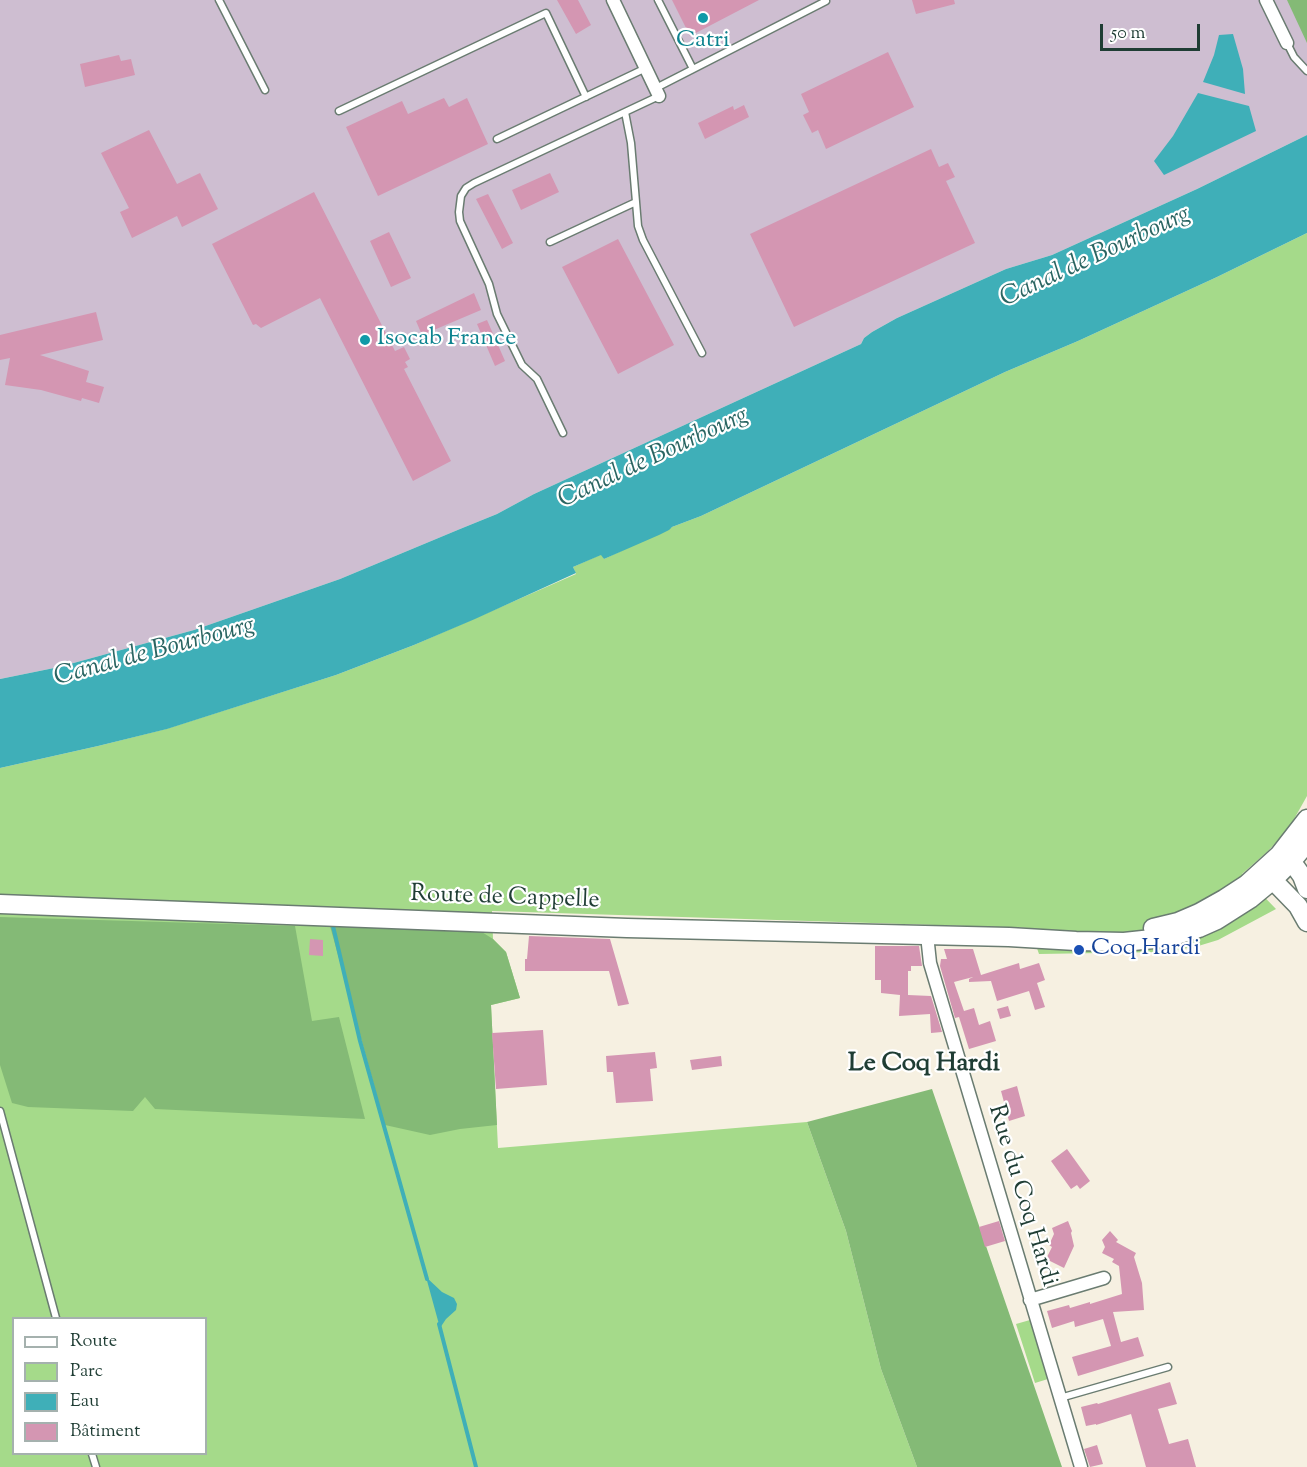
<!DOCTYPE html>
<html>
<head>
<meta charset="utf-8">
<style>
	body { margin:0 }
	#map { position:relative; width:1307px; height:1467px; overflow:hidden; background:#f6f0e1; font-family:"Sorts Mill Goudy",serif }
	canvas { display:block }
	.legend { position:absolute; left:12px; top:1317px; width:195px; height:138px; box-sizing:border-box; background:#fff; border:2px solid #a5b1ae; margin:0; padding:8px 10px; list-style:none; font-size:18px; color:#1f3d34 }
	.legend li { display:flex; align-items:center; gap:12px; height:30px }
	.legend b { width:30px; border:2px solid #a5b1ae }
	.scale { position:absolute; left:1100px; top:24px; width:100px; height:27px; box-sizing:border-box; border:3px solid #1f3d34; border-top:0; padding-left:8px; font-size:18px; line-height:21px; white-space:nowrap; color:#1f3d34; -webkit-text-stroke:4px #fff; paint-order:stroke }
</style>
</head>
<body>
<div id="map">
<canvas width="1307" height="1467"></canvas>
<ul class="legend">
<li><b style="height:8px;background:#fff"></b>Route</li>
<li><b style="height:16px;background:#a5da8a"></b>Parc</li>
<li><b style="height:16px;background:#3fafb8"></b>Eau</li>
<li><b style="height:16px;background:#d496b2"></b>Bâtiment</li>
</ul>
<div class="scale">50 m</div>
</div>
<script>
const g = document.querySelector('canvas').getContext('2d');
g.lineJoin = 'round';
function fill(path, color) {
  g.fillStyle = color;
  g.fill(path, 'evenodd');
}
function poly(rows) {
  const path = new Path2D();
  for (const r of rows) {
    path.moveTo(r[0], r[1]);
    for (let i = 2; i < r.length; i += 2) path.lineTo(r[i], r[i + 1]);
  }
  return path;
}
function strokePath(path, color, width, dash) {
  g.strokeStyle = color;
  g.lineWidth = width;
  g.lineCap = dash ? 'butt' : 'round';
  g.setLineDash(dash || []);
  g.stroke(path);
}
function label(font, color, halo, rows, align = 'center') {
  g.font = font + ' "Sorts Mill Goudy",serif';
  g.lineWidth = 4.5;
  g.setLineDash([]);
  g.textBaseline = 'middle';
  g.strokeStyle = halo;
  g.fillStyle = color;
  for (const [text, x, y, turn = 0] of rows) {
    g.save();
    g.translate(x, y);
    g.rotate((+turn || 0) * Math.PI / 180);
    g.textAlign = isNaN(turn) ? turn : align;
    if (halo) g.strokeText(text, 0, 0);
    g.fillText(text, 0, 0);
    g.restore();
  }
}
fill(poly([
	[0,0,1307,0,1307,135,1197,189,1052,255,1006,269,897,318,872,332,864,338,861,344,534,494,497,514,460,529,340,579,194,630,59,667,0,679]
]), '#cebed1');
fill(poly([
	[1307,233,1307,796,1289,828,1268,851,1242,874,1276,909,1218,940,1195,947,1160,952,1039,954,1030,928,492,911,493,939,506,952,520,998,491,1005,498,1148,807,1122,846,1231,881,1369,917,1467,0,1467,0,768,98,746,166,729,336,675,414,645,576,574,573,567,602,554,604,559,672,527,701,516,1005,372,1078,341,1217,277],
	[14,1318,206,1318,206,1454,14,1454],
	[1030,1320,1048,1379,1035,1383,1016,1324]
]), '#a5da8a');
fill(poly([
	[1287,0,1307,0,1307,43],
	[0,917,295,926,312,1021,339,1017,365,1119,155,1109,145,1097,133,1111,28,1107,12,1103,0,1065],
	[330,926,477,929,493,939,506,952,520,998,491,1005,497,1125,460,1129,430,1135,385,1125],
	[932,1089,1062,1467,917,1467,881,1369,846,1231,807,1122]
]), '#84ba76');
fill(poly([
	[1233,34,1243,69,1245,94,1203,82,1214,55,1219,35],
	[1198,93,1249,106,1256,131,1164,175,1154,161,1173,136],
	[1307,135,1307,233,1217,277,1078,341,1005,372,701,516,672,527,669,530,659,535,604,559,601,555,573,567,576,573,475,619,414,645,336,675,167,729,98,746,0,768,0,679,59,667,194,630,340,579,460,529,497,514,534,494,861,344,864,338,872,332,897,318,1006,269,1052,255,1197,189],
	[426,1277,442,1292,454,1298,457,1304,456,1310,446,1319,440,1328]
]), '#3fafb8');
strokePath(poly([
	[333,926,360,1041,427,1279],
	[439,1324,476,1467]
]), '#3fafb8', 4);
fill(poly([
	[557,0,578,0,591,25,576,34],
	[672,0,759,0,690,36],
	[912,0,954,0,955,4,916,14],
	[888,52,914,107,826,149,818,130,812,133,803,115,809,112,801,94],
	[119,55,121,61,131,59,135,75,85,87,80,64],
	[444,98,449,107,467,98,488,144,378,196,346,127,402,101,408,114],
	[744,105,749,117,705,139,698,123,733,106,734,110],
	[149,130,177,184,200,173,218,209,182,227,177,216,132,238,120,212,129,208,101,153],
	[931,149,939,167,948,163,955,177,946,181,975,243,794,327,750,234],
	[550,173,559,192,521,210,512,190],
	[314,192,395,351,404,347,410,359,405,362,408,367,404,369,451,461,413,481,320,298,261,328,256,324,253,325,212,244],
	[488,194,513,243,502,249,476,199],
	[389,232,411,278,391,287,370,241],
	[618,239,674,345,618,374,562,267],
	[474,293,481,310,422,335,416,321],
	[96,312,103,340,40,355,89,371,86,382,104,387,99,403,82,398,81,401,41,390,5,385,10,358,0,360,0,335],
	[487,320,505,361,495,366,477,324],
	[529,936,610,939,629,1004,618,1006,609,971,525,971,525,959,527,959],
	[310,939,323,940,323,956,309,955],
	[875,946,919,946,922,966,911,966,911,971,908,971,908,995,931,996,942,1032,931,1033,930,1014,899,1016,900,995,881,993,881,980,875,980],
	[944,949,973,949,981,975,1019,963,1020,969,1039,963,1045,980,1037,983,1045,1007,1035,1010,1029,991,997,1001,991,981,969,982,969,979,973,977,954,982,964,1011,974,1008,979,1025,990,1021,996,1041,969,1049,959,1017,955,1018,940,966,941,959,947,959],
	[1008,1006,1011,1016,1000,1019,997,1009],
	[543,1030,547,1085,496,1089,492,1033],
	[655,1052,657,1068,650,1069,653,1101,616,1103,613,1072,607,1072,606,1056],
	[721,1056,722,1066,692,1070,690,1060],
	[1017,1086,1025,1116,1009,1121,1001,1091],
	[1067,1149,1090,1181,1080,1189,1077,1185,1071,1189,1051,1161],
	[999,1221,1005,1241,985,1247,979,1227],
	[1068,1221,1072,1231,1071,1233,1074,1246,1064,1268,1046,1259,1052,1247,1049,1245,1054,1234,1052,1228],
	[1110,1231,1118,1240,1116,1242,1136,1253,1134,1257,1142,1283,1144,1310,1113,1312,1121,1342,1138,1337,1144,1356,1078,1376,1072,1357,1111,1346,1103,1319,1075,1327,1074,1321,1052,1328,1047,1311,1069,1305,1070,1308,1090,1302,1090,1304,1122,1294,1119,1266,1112,1262,1114,1259,1102,1253,1105,1247,1102,1240],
	[1170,1382,1177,1404,1158,1409,1169,1444,1188,1439,1196,1467,1146,1467,1131,1414,1096,1425,1096,1424,1086,1426,1081,1407,1097,1403,1098,1404],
	[1097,1445,1103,1464,1090,1467,1084,1449]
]), '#d496b2');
const lane = poly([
	[219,0,265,90],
	[658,0,693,69],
	[1287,43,1294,57,1307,71],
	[656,88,826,1],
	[339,111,546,13,586,97],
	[497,139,646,68],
	[636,202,638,226,643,240,702,353],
	[550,242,636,202,631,143,625,112],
	[563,433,537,379,522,365,497,314,489,284,460,221,459,212,461,196,466,188,474,183,659,96],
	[0,1111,56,1318],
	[1060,1398,1168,1367],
	[92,1454,96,1467]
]);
const street = poly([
	[613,0,659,96],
	[1266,0,1287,43],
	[927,935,930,963,1081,1467],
	[1030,1300,1104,1278]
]);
const secondary = poly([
	[1283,854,1297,869,1302,876,1307,889],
	[1265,872,1298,906,1307,922],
	[0,904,627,928,1009,937,1076,941,1124,942,1152,939,1177,935,1199,928,1217,920,1250,899,1273,880,1291,862,1307,843],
	[1153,928,1178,922,1199,913,1224,899,1247,884,1279,855,1307,819]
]);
strokePath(lane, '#6a7c71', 9);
strokePath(street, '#6a7c71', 15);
strokePath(secondary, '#6a7c71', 21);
strokePath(lane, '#fff', 6);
strokePath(street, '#fff', 12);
strokePath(secondary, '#fff', 18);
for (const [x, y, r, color] of [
	[703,18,6,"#0f9aa8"],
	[365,340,6,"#0f9aa8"],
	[1079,950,6,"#1a4fb4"]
]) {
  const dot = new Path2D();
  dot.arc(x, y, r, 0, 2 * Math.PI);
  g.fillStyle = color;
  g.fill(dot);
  strokePath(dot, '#fff', 2);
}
label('24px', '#0d838f', '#fff', [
	["Catri",703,42],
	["Isocab France",377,340,"left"]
]);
label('24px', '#1f3d34', '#fff', [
	["Route de Cappelle",505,899,2],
	["Rue du Coq Hardi",1021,1196,73]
]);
label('24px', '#164399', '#fff', [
	["Coq Hardi",1091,950]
], 'left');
label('italic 26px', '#2a6562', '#fff', [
	["Canal de Bourbourg",1096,258,-25],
	["Canal de Bourbourg",654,459,-25],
	["Canal de Bourbourg",155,653,-15]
]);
label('bold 26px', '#1f3d34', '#fff', [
	["Le Coq Hardi",924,1066]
]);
</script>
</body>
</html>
